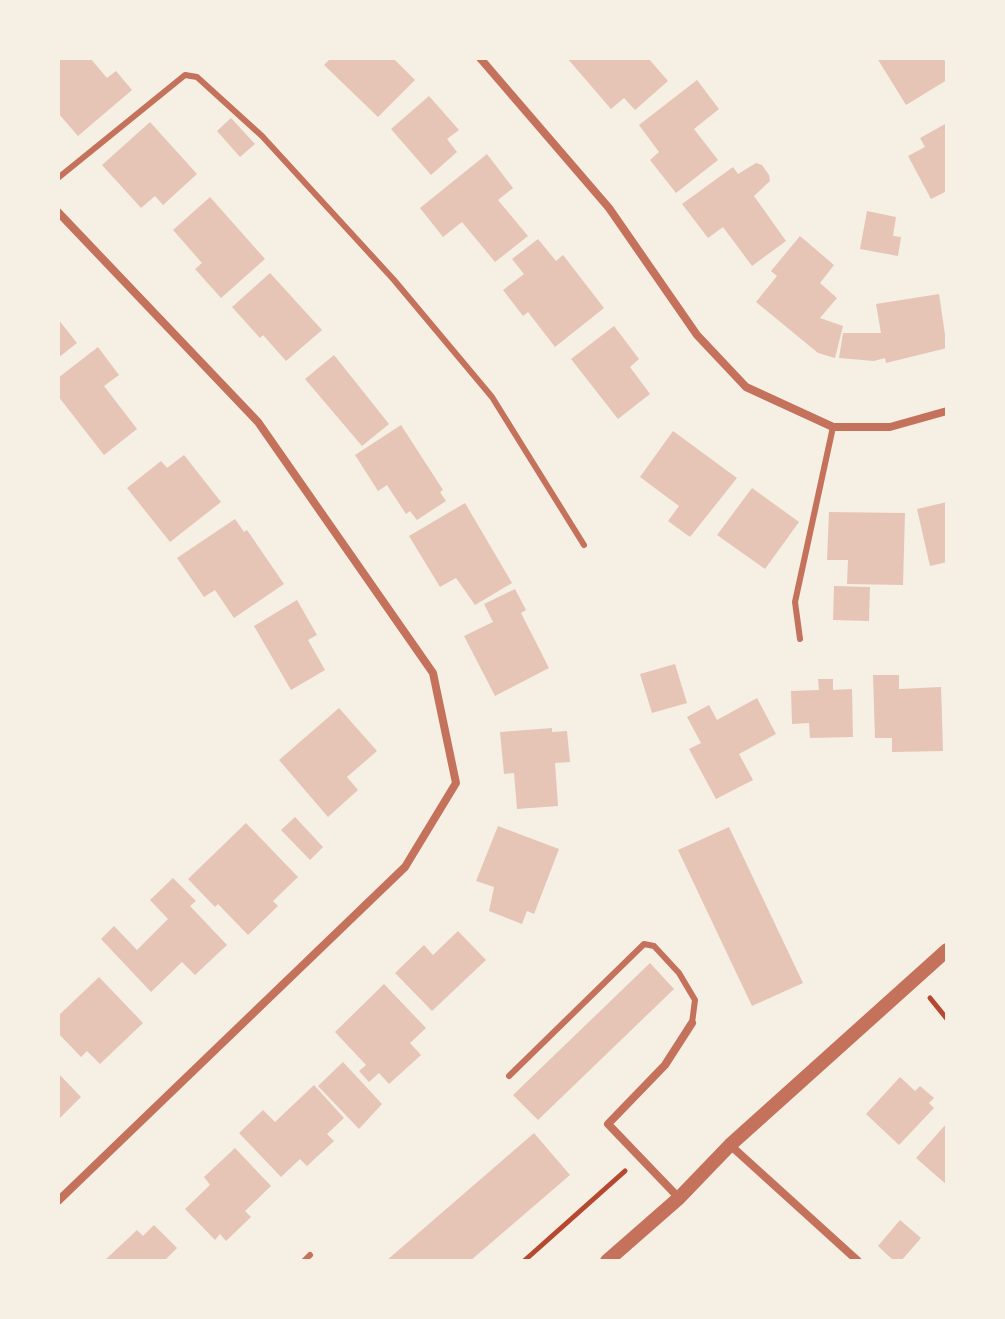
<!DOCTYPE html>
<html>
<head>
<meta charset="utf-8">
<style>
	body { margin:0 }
	#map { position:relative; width:1005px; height:1319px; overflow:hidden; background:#f6efe4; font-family:Karla,sans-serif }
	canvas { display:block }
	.frame { position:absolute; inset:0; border:60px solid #f6efe4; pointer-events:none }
</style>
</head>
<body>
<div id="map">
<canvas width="1005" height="1319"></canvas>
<div class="frame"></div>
</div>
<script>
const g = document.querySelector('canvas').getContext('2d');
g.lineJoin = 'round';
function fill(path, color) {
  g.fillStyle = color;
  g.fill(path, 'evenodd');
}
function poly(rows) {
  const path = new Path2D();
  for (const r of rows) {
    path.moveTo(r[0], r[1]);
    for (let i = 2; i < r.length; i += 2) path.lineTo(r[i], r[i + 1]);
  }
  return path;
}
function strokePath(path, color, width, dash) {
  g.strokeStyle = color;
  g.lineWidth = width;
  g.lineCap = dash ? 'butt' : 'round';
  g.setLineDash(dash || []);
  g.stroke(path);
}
fill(poly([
	[58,58,90,58,107,78,116,71,132,90,78,136,58,113],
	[331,58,393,58,415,80,378,117,324,65],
	[567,58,648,58,668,81,635,110,624,98,611,109],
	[877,58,943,58,947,65,947,80,906,105],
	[697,80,719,109,694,129,718,160,676,193,650,160,659,152,639,125],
	[429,96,459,130,447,139,457,152,431,175,391,129],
	[231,118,255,144,240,157,217,131],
	[150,122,197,174,163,205,155,196,141,208,102,165],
	[947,123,947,191,931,199,908,156,925,147,920,138],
	[487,154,513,188,498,200,528,236,495,262,462,222,443,237,420,208],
	[756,163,762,165,769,175,770,181,754,196,786,241,752,266,723,227,708,238,682,204,733,167,738,174],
	[210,197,265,259,221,298,195,269,202,263,173,230],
	[867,211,896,217,893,236,901,237,898,256,860,249],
	[800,236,834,265,820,283,837,298,820,318,843,326,835,358,818,353,756,302,777,276,771,271],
	[538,239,556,261,563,255,604,308,555,347,528,312,523,316,503,290,524,274,512,259],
	[270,273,322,330,286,361,263,335,260,338,232,307],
	[939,294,947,348,886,363,885,358,874,361,839,358,843,333,881,333,876,304],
	[58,319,77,343,58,358],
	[614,326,639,359,630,367,650,394,618,419,571,359],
	[98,347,119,375,104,386,137,429,104,455,58,396,58,378],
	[334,355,389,424,362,446,305,379],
	[401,425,443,490,440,492,446,501,417,520,410,511,406,514,387,485,378,491,355,455],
	[673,431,737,478,690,537,668,521,679,506,640,477],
	[184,455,221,502,170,542,127,488,161,461,167,468],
	[752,488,799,522,765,569,717,535],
	[947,502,947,562,930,566,917,509],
	[465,503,512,583,475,605,456,578,440,587,409,536],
	[829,512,905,513,903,585,847,584,848,560,827,560],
	[235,519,244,532,247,530,284,584,234,618,215,590,204,597,177,558],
	[834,586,870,587,869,621,833,620],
	[515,589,526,610,521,613,549,668,495,696,464,636,493,622,484,604],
	[297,600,317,635,308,640,325,670,291,690,254,626],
	[675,664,687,703,652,713,640,674],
	[873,675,899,675,899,689,941,687,943,751,892,752,892,738,875,738],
	[818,679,833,679,833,690,852,689,853,737,810,738,809,723,792,724,791,691,819,690],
	[757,698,776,734,739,754,753,780,716,799,689,749,701,743,687,717,709,705,717,720],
	[339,708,377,751,347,777,358,790,328,817,279,760],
	[552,728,552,732,567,731,570,762,555,763,558,806,517,809,514,773,504,774,500,732],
	[295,817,323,847,310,860,281,830],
	[246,823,298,877,273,901,278,906,248,935,218,904,215,907,188,879],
	[498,826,559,849,534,914,527,911,522,924,489,911,494,887,476,881],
	[729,827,803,983,752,1006,678,850],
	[173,878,196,901,190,906,227,945,195,975,182,962,151,992,101,939,114,926,137,950,168,919,150,900],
	[458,931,486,960,432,1011,395,973,424,945,433,955],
	[650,963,674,989,538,1120,513,1095],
	[99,977,143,1023,100,1064,87,1051,81,1057,58,1033,58,1016],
	[384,984,426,1028,410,1043,421,1055,389,1084,379,1073,369,1082,359,1071,366,1065,335,1032],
	[343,1062,382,1104,359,1129,318,1086],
	[58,1073,81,1097,58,1120],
	[900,1077,915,1091,920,1086,934,1098,929,1103,934,1108,899,1145,866,1114],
	[314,1085,344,1118,327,1134,334,1141,307,1166,300,1159,281,1177,239,1133,263,1110,275,1122],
	[947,1123,947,1185,916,1158],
	[534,1133,570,1175,470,1261,386,1261],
	[235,1148,271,1186,245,1211,251,1217,226,1241,220,1234,215,1240,185,1209,210,1185,204,1177],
	[900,1220,921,1238,901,1261,894,1261,878,1246],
	[154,1225,177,1248,164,1261,104,1261,137,1230,143,1236]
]), '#e6c5b7');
strokePath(poly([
	[930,998,947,1019],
	[524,1261,625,1171]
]), '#b5482f', 5);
strokePath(poly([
	[58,178,185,75,197,77,262,136,394,280,492,397,584,545],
	[800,639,795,602,833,427],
	[509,1076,644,944,654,946,679,973,695,1000,692,1023],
	[304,1261,310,1255]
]), '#c5725c', 6);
strokePath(poly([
	[480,58,609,208,697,335,746,387,833,427,890,427,947,411],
	[58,212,258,422,433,673,456,783,405,867,58,1201],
	[730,1145,858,1261],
	[679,1198,608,1124,665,1065,692,1023]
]), '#c5725c', 8);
strokePath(poly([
	[607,1261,679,1198,730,1145,947,950]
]), '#c5725c', 14);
</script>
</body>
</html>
